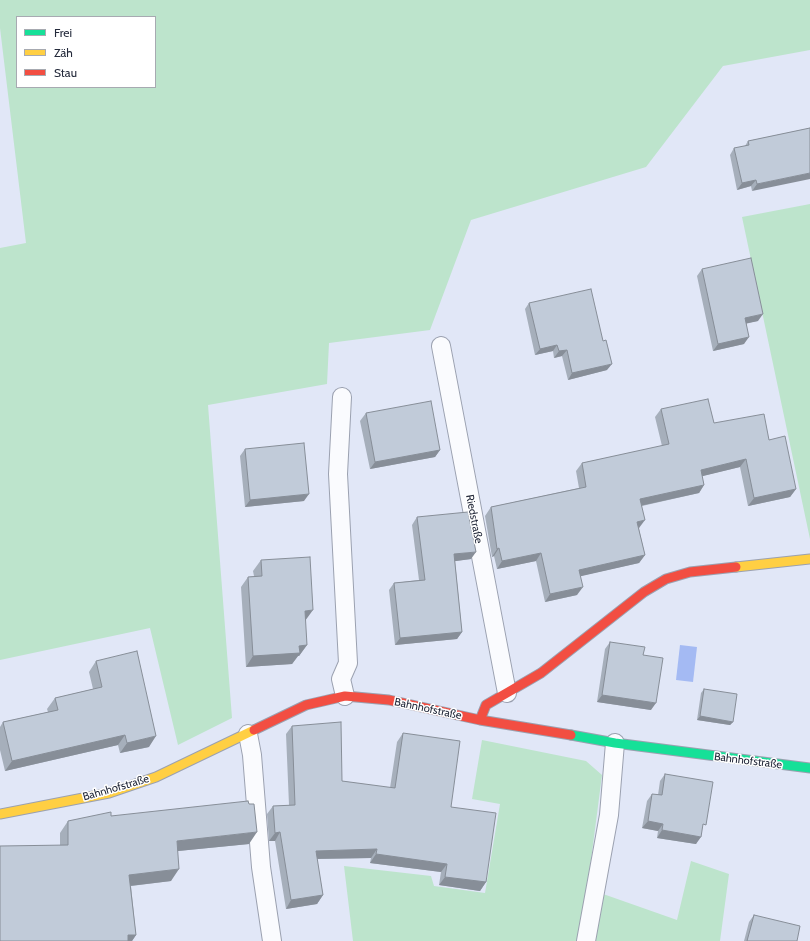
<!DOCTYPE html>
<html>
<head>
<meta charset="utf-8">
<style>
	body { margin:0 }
	#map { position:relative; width:810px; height:941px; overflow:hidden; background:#e1e7f7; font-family:Cabin,sans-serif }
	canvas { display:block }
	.legend { position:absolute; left:16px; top:16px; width:140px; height:72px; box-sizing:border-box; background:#fff; border:1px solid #a7aab1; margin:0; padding:5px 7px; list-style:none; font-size:12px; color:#242a3b }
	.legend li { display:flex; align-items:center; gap:8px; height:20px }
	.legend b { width:20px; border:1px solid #a7aab1 }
</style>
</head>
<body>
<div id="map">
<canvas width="810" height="941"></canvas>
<ul class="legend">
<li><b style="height:5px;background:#16e098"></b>Frei</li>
<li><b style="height:5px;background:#ffcf43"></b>Zäh</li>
<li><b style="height:5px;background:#f24e42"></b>Stau</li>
</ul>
</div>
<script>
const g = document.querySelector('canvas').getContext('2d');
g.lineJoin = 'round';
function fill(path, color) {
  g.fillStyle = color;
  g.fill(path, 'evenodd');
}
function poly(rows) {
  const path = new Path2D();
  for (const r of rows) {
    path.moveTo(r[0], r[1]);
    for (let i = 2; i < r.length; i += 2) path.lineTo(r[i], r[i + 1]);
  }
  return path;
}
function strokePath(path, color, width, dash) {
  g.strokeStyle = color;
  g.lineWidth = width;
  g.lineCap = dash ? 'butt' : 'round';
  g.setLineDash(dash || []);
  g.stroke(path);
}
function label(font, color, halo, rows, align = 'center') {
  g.font = font + ' Cabin,sans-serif';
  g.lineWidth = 3;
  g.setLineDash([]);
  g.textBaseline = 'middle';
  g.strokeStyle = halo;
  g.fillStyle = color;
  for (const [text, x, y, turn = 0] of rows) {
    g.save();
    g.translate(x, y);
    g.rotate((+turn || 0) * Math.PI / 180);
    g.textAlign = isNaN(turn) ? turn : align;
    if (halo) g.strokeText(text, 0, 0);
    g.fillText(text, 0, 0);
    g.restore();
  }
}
fill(poly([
	[0,0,810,0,810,50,723,66,646,167,471,220,430,330,329,343,327,384,208,405,232,718,178,745,150,628,0,660,0,248,26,243,0,28],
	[17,17,155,17,155,87,17,87],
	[810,204,810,539,742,217],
	[482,740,586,761,602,775,587,891,606,895,677,920,691,861,729,874,720,941,353,941,344,866,431,876,434,886,485,893,500,804,472,799]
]), '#bde4cc');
fill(poly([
	[680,645,697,647,693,682,676,680]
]), '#a4baf3');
const lane = poly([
	[441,346,507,693],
	[342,397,338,474,348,663,341,679,345,696],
	[248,734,252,755,261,867,272,941],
	[586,941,609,815,615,743]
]);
const fast = poly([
	[571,735,615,743,810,768]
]);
const slow = poly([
	[736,567,810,559],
	[0,814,109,793,156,777,254,730]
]);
const jam = poly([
	[480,720,486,705,541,673,644,592,666,579,690,572,736,567],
	[254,730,306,705,345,696,389,700,480,720,571,735]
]);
strokePath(lane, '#9ba1b0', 20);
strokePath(fast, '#9ba1b0', 11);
strokePath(slow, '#9ba1b0', 11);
strokePath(jam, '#9ba1b0', 11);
strokePath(lane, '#fafbfe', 18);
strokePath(fast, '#16e098', 9);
strokePath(slow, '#ffcf43', 9);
strokePath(jam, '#f24e42', 9);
fill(poly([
	[810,128,752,191,751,186,737,190,730,155,734,148,745,146,748,141],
	[702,269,758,321,747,323,744,344,713,351,697,276],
	[529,303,607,370,568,380,562,356,554,358,553,351,535,355,525,309],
	[661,409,714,423,769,440,796,489,790,497,748,506,740,467,702,476,704,485,699,493,642,506,639,529,645,555,639,563,580,576,577,595,545,602,536,561,497,569,494,556,492,557,485,516,491,507,579,488,576,471,582,463,662,446,655,417],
	[366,413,440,450,435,457,370,469,360,421],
	[245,449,304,501,245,507,240,456],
	[417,517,471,559,455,561,462,632,457,639,395,645,389,590,394,583,419,580,412,525],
	[261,560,305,621,307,645,299,656,298,656,292,664,246,667,241,587,248,577,254,576,253,571],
	[610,642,643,655,651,710,597,702,605,649],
	[96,661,149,747,120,753,118,745,5,771,0,750,0,727,3,722,48,712,47,709,55,698,93,689,89,672],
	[704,689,733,722,730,725,697,720,701,693],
	[292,726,342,781,390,788,397,742,403,733,451,807,486,882,480,891,439,885,441,872,370,863,371,858,317,859,323,895,317,904,286,909,275,841,269,841,267,814,273,806,289,805,286,734],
	[665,774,702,829,696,844,657,838,658,831,642,828,647,801,652,794,658,795,660,781],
	[111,816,249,844,178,851,171,881,131,886,136,935,132,941,0,941,60,845,60,833,68,821],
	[754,915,797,941,744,941,749,922]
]), '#a6afbb');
fill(poly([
	[810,173,810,179,752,191,757,184],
	[756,180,751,186,737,190,742,183],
	[763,314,758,321,740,325,745,318],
	[749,337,744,344,713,351,718,344],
	[557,345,553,351,535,355,540,349],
	[567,350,562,356,554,358,559,351],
	[612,364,607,370,568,380,572,373],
	[440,450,435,457,370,469,375,462],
	[746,459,740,467,695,478,701,470],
	[704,485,699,493,635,507,640,499],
	[796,489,790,497,748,506,754,498],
	[309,494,304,501,245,507,250,500],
	[645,520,639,528,632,530,637,522],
	[499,548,494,556,492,557,497,549],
	[476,552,471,559,449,562,454,554],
	[541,553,536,561,497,569,502,561],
	[645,555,639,563,573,578,579,570],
	[583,587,577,595,545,602,550,594],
	[313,610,305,621,305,611],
	[462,632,457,639,395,645,400,638],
	[307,645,299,656,298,656,292,664,246,667,253,656,299,646],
	[602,695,656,703,651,710,597,702],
	[700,716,733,722,730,725,697,720],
	[125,735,118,745,5,771,12,761],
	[156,736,149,747,120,753,127,743],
	[648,821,663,824,658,831,642,828],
	[662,830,701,837,696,844,657,838],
	[257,832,249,844,168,852,177,841],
	[280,832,275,841,269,841,275,833],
	[377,849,371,858,310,859,316,851],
	[376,854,447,864,441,872,370,863],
	[179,869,171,881,121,887,129,875],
	[445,877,486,882,480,891,439,885],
	[323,895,317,904,286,909,291,900],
	[128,935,136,935,132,941,124,941]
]), '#878e98');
const building = poly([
	[810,128,810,173,757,184,756,180,742,183,734,148,749,145,748,141,810,128],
	[751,258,763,314,745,318,749,337,718,344,702,269,751,258],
	[591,289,603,341,606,340,612,364,572,373,567,350,559,351,557,345,540,349,529,303,591,289],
	[708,399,714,423,764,414,769,440,785,436,796,489,754,498,746,459,701,470,704,485,640,499,645,520,637,522,645,555,579,570,583,587,550,594,541,553,502,561,499,548,497,549,491,507,586,487,582,463,669,444,661,409,708,399],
	[431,401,440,450,375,462,366,413,431,401],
	[304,443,309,494,250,500,245,449,304,443],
	[468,512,476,552,454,554,462,632,400,638,394,583,425,580,417,517,468,512],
	[310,557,313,610,305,611,307,645,299,646,300,653,253,656,248,577,262,576,261,560,310,557],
	[610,642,645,647,643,655,663,658,656,703,602,695,610,642],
	[137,651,156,736,127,743,125,735,12,761,3,722,58,710,55,698,102,687,96,661,137,651],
	[704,689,737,694,733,722,700,716,704,689],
	[341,722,342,781,395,788,403,733,460,741,451,807,496,813,486,882,445,877,447,864,376,854,377,849,316,851,323,895,291,900,280,832,275,833,273,806,295,805,292,726,341,722],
	[665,774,713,782,706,825,703,824,701,837,662,830,663,824,648,821,652,794,662,795,665,774],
	[248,801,249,804,254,804,257,832,177,841,179,869,129,875,136,935,128,935,128,941,0,941,0,846,68,845,68,821,111,812,111,816,248,801],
	[754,915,800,926,797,941,747,941,754,915]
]);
fill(building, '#c1cbd9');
strokePath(building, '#878e98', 1);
label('11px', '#242a3b', '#fff', [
	["Riedstraße",474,519,79],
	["Bahnhofstraße",428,709,12],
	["Bahnhofstraße",748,761,7],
	["Bahnhofstraße",116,788,-16]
]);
</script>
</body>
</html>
